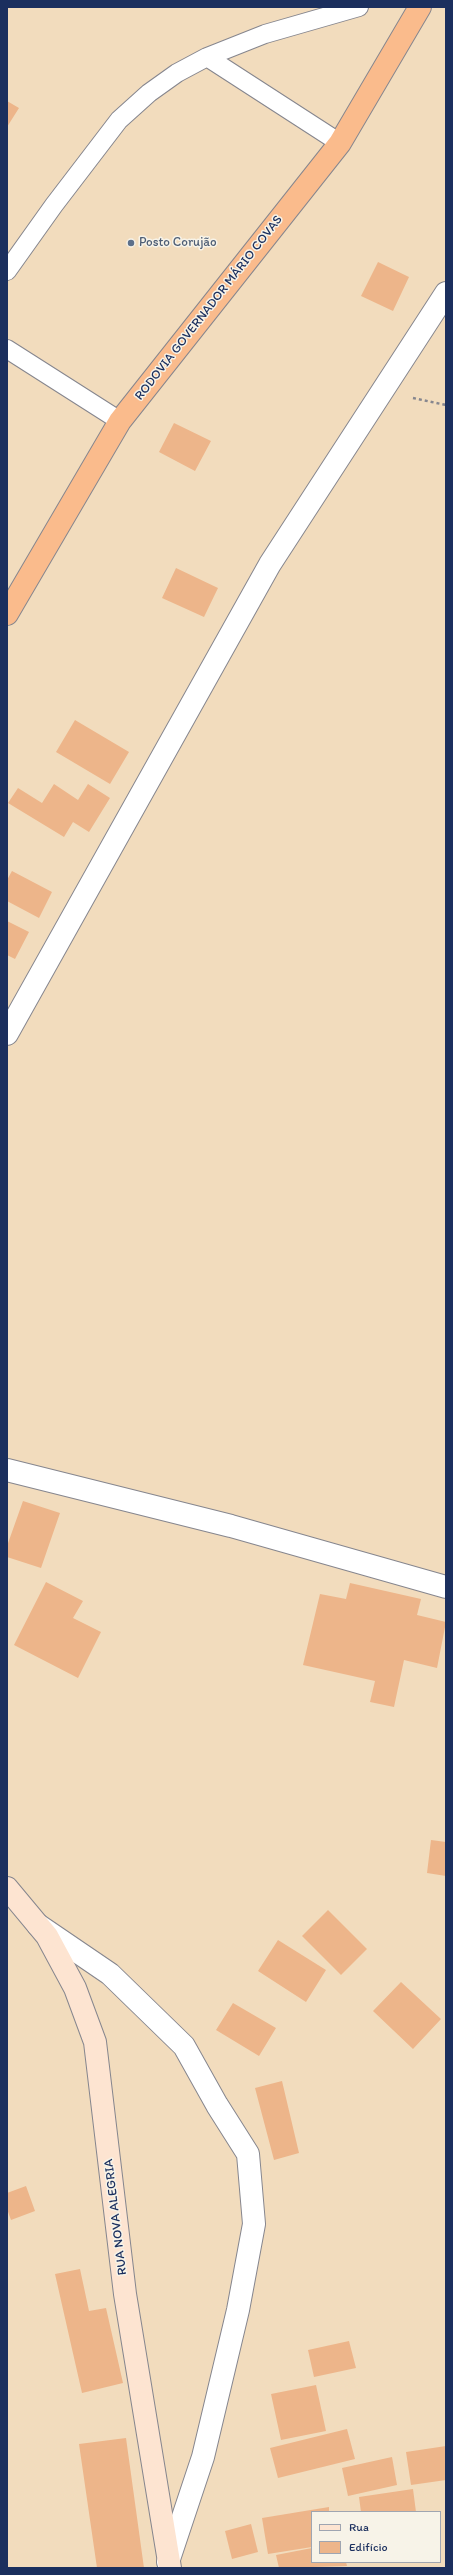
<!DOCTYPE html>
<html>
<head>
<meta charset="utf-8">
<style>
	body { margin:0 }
	#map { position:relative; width:453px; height:2575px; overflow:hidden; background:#f2dcbd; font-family:Itim,sans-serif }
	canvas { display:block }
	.frame { position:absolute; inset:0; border:8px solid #1b2f5e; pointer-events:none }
	.legend { position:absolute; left:311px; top:2511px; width:130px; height:52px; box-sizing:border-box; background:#f7f3e8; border:1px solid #9fa5b1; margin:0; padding:5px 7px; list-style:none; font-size:12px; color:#1b2f5e }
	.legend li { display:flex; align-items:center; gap:8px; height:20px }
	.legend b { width:20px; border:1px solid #9fa5b1 }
</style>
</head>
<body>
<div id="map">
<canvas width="453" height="2575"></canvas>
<div class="frame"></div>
<ul class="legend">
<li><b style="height:5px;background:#fde4d1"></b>Rua</li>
<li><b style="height:11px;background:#edb58a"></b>Edifício</li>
</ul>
</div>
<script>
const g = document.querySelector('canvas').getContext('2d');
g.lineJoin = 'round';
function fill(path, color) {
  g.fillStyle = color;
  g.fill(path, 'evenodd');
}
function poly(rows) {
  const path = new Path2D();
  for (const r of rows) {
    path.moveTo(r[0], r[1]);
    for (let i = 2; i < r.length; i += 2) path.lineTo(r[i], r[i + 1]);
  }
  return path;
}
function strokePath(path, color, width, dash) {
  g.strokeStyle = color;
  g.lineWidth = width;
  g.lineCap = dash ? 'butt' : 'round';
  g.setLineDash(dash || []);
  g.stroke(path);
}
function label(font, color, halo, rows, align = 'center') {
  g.font = font + ' Itim,sans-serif';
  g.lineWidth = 3;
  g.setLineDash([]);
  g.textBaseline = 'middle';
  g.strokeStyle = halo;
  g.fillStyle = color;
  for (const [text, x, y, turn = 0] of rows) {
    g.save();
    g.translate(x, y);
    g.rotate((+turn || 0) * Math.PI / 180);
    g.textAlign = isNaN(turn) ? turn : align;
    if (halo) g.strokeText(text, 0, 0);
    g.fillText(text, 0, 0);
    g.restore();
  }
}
fill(poly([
	[7,101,19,108,7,127],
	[378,262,409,277,393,311,361,296],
	[174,423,211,441,195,471,159,452],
	[176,568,218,588,204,617,162,598],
	[75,720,129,752,110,784,56,752],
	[54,784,78,800,88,784,110,798,89,832,73,822,64,837,8,803,18,788,42,803],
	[12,871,52,892,39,918,7,901,7,880],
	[7,921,29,932,15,959,7,955],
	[23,1501,60,1513,41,1568,7,1557,7,1546],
	[46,1582,83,1601,73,1618,101,1632,78,1678,14,1645],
	[350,1583,421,1599,417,1615,446,1622,437,1668,404,1660,394,1707,370,1702,375,1681,303,1665,320,1594,346,1599],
	[431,1840,446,1842,446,1876,427,1873],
	[328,1910,367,1949,341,1975,302,1936],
	[278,1940,326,1970,306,2002,258,1971],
	[401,1982,441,2019,413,2049,373,2011],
	[233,2003,276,2028,259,2056,216,2030],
	[282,2081,299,2153,274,2160,255,2088],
	[26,2186,35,2211,11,2220,7,2209,7,2193],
	[80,2269,89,2311,106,2308,123,2383,82,2393,55,2274],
	[349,2341,356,2368,314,2377,308,2350],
	[316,2385,326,2431,281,2440,271,2394],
	[347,2429,355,2459,278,2478,270,2448],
	[126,2438,144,2568,97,2568,79,2444],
	[446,2446,446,2480,411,2485,406,2452],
	[392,2457,397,2485,348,2496,342,2468],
	[413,2489,416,2512,361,2512,359,2497],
	[329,2507,329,2512,312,2512,312,2547,268,2554,262,2518],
	[251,2524,258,2552,232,2559,225,2531],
	[312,2548,312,2562,346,2562,347,2566,279,2568,276,2555]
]), '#edb58a');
const service = poly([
	[207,57,340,143],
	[7,271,54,205,119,120,149,93,177,73,207,57,265,34,359,7],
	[7,349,120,421]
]);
const minor = poly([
	[7,1034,270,564,446,293],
	[7,1470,231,1526,446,1587],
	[38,1925,110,1974,184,2046,217,2105,248,2154,254,2224,238,2310,203,2457,168,2562]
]);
const secondary = poly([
	[7,1888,47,1936,75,1988,95,2042,125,2294,170,2568]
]);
const trunk = poly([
	[7,614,120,421,340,143,420,7]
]);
strokePath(service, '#86868e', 20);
strokePath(minor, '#86868e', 24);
strokePath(secondary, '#86868e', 24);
strokePath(trunk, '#86868e', 24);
strokePath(poly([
	[413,398,446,405]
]), '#86868e', 2.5, [3, 3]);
strokePath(service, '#fff', 18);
strokePath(minor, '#fff', 22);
strokePath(secondary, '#fde4d1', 22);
strokePath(trunk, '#fabb8c', 22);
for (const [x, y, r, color] of [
	[131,243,4,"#5c6f8a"]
]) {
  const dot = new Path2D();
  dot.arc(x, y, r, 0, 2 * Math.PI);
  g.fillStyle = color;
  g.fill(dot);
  strokePath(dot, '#f7f3e8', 1.5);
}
label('13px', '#4e5e75', '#f7f3e8', [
	["Posto Corujão",139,243]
], 'left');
label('13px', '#1b2f5e', '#f7f3e8', [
	["RODOVIA GOVERNADOR MÁRIO COVAS",209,308,-52],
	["RUA NOVA ALEGRIA",116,2217,-97]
]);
</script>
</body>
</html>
